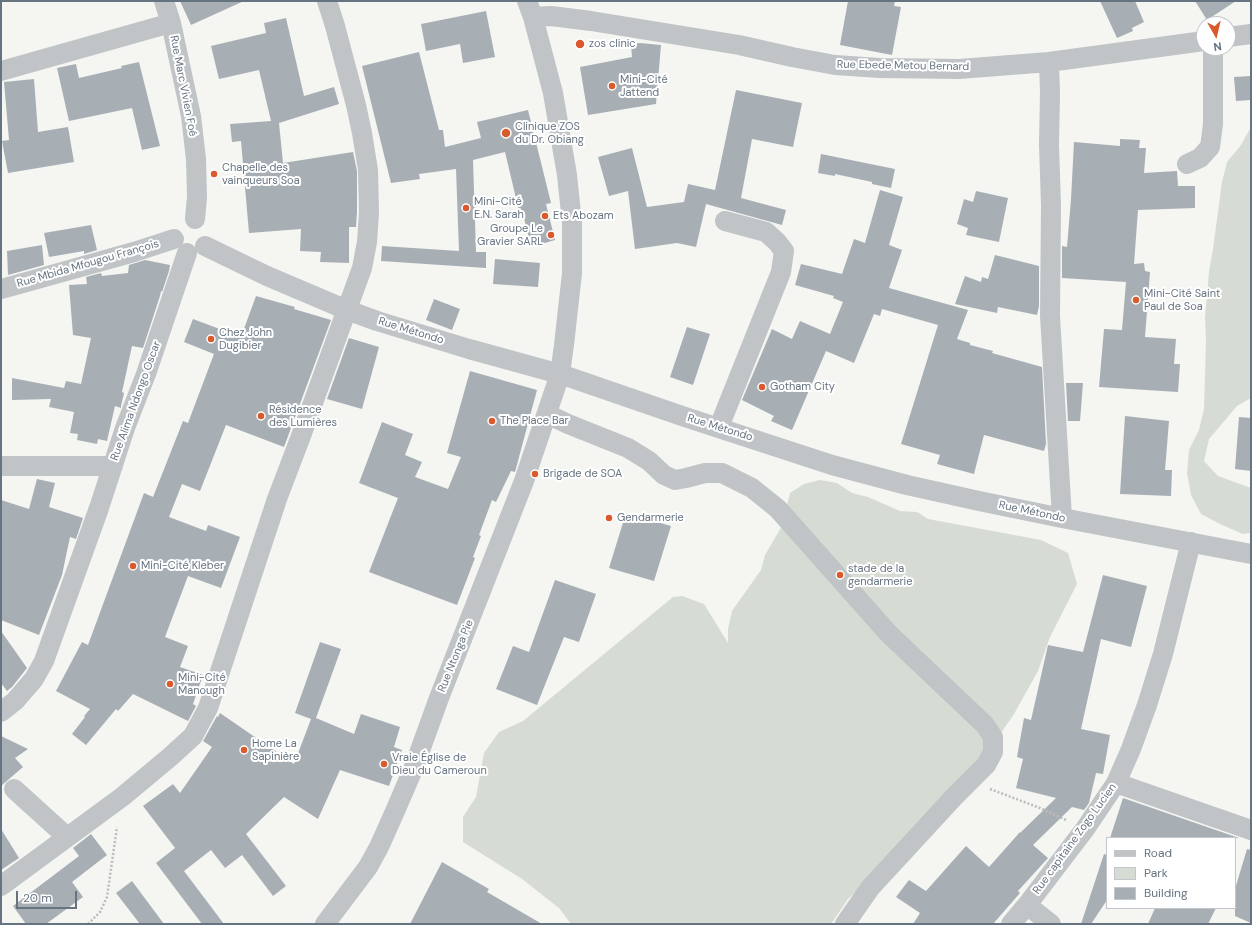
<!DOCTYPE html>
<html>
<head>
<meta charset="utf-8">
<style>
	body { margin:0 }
	#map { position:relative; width:1252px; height:925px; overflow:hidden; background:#f5f5f2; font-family:"DM Sans",sans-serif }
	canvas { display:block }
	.frame { position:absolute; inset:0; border:2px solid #667481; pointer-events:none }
	.legend { position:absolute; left:1106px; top:837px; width:130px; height:72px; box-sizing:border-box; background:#fff; border:1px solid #c2c7cd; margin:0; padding:5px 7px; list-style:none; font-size:12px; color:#667481 }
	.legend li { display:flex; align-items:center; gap:8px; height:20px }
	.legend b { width:20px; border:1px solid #c2c7cd }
	.north { position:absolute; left:1196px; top:16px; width:40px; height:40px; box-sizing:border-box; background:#fff; border:1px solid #c2c7cd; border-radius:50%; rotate:172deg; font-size:11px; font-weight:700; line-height:16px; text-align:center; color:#667481 }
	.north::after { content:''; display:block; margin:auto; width:14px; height:18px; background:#da592d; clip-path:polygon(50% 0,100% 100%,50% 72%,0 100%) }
	.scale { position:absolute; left:16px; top:891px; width:61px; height:18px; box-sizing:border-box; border:2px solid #667481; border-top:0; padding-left:5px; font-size:12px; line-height:14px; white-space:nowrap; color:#667481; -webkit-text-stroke:3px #fff; paint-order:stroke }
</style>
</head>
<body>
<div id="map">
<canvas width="1252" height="925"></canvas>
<div class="frame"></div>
<ul class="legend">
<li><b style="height:5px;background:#c0c4c7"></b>Road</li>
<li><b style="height:11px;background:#d6dcd3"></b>Park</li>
<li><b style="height:11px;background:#a8afb4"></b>Building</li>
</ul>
<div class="north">N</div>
<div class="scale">20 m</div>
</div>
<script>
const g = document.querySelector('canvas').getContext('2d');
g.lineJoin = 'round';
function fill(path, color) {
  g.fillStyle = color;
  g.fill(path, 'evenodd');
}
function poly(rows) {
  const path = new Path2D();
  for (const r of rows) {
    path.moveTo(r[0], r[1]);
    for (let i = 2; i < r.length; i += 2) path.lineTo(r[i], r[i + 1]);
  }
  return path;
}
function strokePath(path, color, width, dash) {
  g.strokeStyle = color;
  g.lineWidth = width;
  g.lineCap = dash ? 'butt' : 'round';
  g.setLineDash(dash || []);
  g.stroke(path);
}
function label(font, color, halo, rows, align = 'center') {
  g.font = font + ' "DM Sans",sans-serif';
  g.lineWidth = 4;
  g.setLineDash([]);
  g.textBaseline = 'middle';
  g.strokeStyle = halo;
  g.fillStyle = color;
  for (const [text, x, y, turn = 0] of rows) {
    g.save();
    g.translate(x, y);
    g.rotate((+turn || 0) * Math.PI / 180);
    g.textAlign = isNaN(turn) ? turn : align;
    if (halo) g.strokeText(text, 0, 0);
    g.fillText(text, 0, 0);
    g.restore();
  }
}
fill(poly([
	[1251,127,1251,398,1237,406,1209,439,1204,461,1218,476,1251,488,1251,533,1243,534,1222,525,1201,514,1191,495,1187,473,1189,450,1199,430,1204,409,1206,340,1205,318,1209,272,1213,249,1222,182,1227,162,1241,145],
	[820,480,837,483,852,493,868,497,900,511,917,512,928,519,1041,540,1068,553,1077,584,1050,637,1038,671,1014,714,990,749,979,775,848,899,831,924,571,924,559,908,522,879,463,842,463,817,476,797,484,753,499,732,523,721,673,597,682,596,704,604,728,643,728,629,732,611,761,570,765,555,782,526,790,493,804,484]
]), '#d6dcd3');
fill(poly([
	[180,1,244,1,191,25],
	[848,1,895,1,894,6,901,7,892,55,840,45],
	[1100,1,1135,1,1144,22,1132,28,1133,31,1117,38],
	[1195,1,1236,1,1207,20],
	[486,11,495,57,463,63,460,44,426,51,421,24],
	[286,18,304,96,334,87,339,104,279,123,283,163,353,152,357,171,357,212,356,227,349,227,349,263,320,262,321,252,300,251,301,229,249,233,241,141,232,142,230,124,271,121,259,70,219,79,211,46,266,33,264,23],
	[640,43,661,45,656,104,588,115,580,67,632,57,631,44],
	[419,52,439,130,443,130,445,147,481,138,477,122,528,110,551,203,546,204,555,240,531,247,522,210,519,211,505,152,473,160,476,252,486,252,486,268,381,261,382,246,459,251,456,169,419,174,420,179,391,183,362,66],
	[139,62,160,146,142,150,132,108,69,121,57,68,76,64,79,78,122,68,121,66],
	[1251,76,1251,100,1236,101,1234,77],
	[34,79,38,132,68,127,74,162,8,173,2,141,9,140,4,82],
	[736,90,802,103,793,147,752,139,741,198,786,210,782,225,706,204,696,247,677,243,635,249,628,191,609,196,598,157,632,148,647,207,684,202,688,184,715,190],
	[1120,139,1140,140,1139,148,1146,148,1144,173,1177,171,1178,186,1195,186,1195,208,1138,210,1134,264,1144,263,1145,271,1150,272,1145,337,1176,339,1174,364,1180,364,1178,392,1099,387,1104,329,1122,330,1126,282,1062,278,1062,246,1067,247,1071,199,1074,142,1120,146],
	[821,154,895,169,891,188,872,184,872,182,835,174,835,176,818,173],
	[880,190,903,197,889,245,902,250,889,288,968,310,957,339,970,343,970,345,993,351,992,353,1042,367,1046,444,1044,451,984,435,974,474,937,464,940,455,901,444,938,325,882,309,880,316,874,314,854,363,826,351,792,430,771,421,774,416,742,400,772,329,792,339,800,321,830,334,843,302,833,298,834,296,795,285,801,264,842,274,854,239,865,243],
	[976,191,1008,198,999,242,966,235,968,228,957,224,964,199,973,202],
	[91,225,97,250,84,254,84,251,49,257,44,233],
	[42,245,44,265,8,275,7,251],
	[995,255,1039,266,1039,306,1037,315,998,307,997,313,955,304,965,276,981,282,982,277,988,279],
	[495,259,540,263,538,287,493,284],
	[145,260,170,265,169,271,162,292,161,291,160,296,143,348,132,346,122,392,124,393,121,406,121,408,115,406,107,441,98,439,97,444,77,440,78,434,70,433,74,412,49,407,51,399,12,400,12,378,64,388,66,381,81,384,91,338,73,335,69,285,87,284,86,277,101,273,102,276,128,273,129,265],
	[256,296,295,307,294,309,331,320,284,447,226,425,200,491,182,484,169,517,206,531,208,525,240,537,221,588,188,576,165,637,188,646,180,667,203,675,193,704,196,706,188,721,133,694,118,711,116,709,86,745,72,734,85,717,84,716,90,709,56,691,82,642,88,645,144,493,153,497,183,421,188,423,214,354,184,342,193,319,241,337],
	[434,299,460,309,452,330,426,320],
	[687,327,710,334,693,385,670,377],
	[349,338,379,347,362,409,327,399],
	[470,371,537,390,515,472,511,471,496,502,492,500,479,535,481,536,473,557,475,558,457,605,369,572,398,498,359,483,382,422,413,434,405,455,422,462,415,477,448,489,461,457,447,453],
	[1066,383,1083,383,1080,421,1068,421],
	[1125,416,1169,421,1165,470,1172,470,1171,496,1120,494],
	[1239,417,1251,418,1251,471,1235,469],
	[37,479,55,483,49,507,83,518,76,539,70,537,62,575,39,635,1,620,1,500,29,509],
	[626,513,671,526,654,581,609,568],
	[1103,575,1147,586,1131,647,1101,639,1081,729,1110,735,1103,774,1096,773,1089,803,1084,810,1072,807,1033,845,1048,858,1018,891,1020,893,993,924,913,924,920,913,896,897,909,880,926,891,966,846,989,867,1020,832,1020,833,1056,798,1016,788,1023,759,1017,757,1024,718,1031,720,1048,645,1083,652],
	[555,580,596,594,579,642,564,637,537,705,496,689,513,646,529,652],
	[1,631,27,668,12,687,7,691,1,683],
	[320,642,341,649,316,718,354,734,361,714,400,727,394,747,402,750,389,786,340,770,318,819,284,797,246,834,286,886,273,896,242,855,225,868,211,850,184,871,224,924,202,924,156,863,175,848,143,806,173,784,180,793,212,747,203,741,217,716,218,717,220,713,294,764,311,719,295,713],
	[1,736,28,749,15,758,23,767,1,786],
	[1123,798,1239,838,1110,838],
	[1,829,19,858,1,870],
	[91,834,107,855,72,882,83,897,46,924,26,924,13,906,79,856,73,848],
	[1247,849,1251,850,1251,923,1235,916,1235,889],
	[1104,854,1107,855,1107,900,1091,924,1081,924],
	[442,862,489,889,487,892,542,924,410,924],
	[132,881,164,924,140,924,116,893],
	[1155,908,1216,908,1208,924,1148,924]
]), '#a8afb4');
strokePath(poly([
	[990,789,1040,808,1066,820],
	[88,924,100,912,107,897,117,827]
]), '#babcbe', 2.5, [2, 2]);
strokePath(poly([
	[164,1,171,23,191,116,196,159,197,197,195,219],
	[533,17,551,16,591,21,739,45,792,57,835,65,880,68,959,69,1049,62,1204,41],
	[1228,37,1251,34],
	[1049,62,1050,93,1049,145,1051,206,1050,316,1062,518],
	[1,71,171,23],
	[1187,164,1200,158,1210,147,1213,124,1213,48],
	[205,246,267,276,347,310,377,321,469,349,560,374,685,417,832,465,907,485,979,501,1062,518,1251,554],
	[1,289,134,252,174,239],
	[547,414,568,424,628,448,649,461,664,475,675,480,686,478,705,473,722,473,752,488,778,509,889,634,985,725,993,737,993,752,986,765,953,798,870,888,845,924],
	[719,427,781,272,784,251,777,242,766,232,725,221],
	[1,466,113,466],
	[1,712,15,701,34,679,44,661,99,508,125,428,146,374,187,253],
	[1116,783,1251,830],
	[14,789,67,837],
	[1,886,122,797,170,757,193,736,208,708,277,499,301,436,362,268,367,242,369,212,368,170,362,133,356,105,335,26,327,1],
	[1027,905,1051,924],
	[325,924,368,867,379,847,396,809,414,767,439,698,524,481,560,374,564,345,572,273,572,223,567,175,553,93,533,17,527,1],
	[1011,924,1027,905,1085,829,1116,783,1131,749,1147,705,1163,654,1191,542]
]), '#c0c4c7', 20);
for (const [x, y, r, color] of [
	[580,44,5,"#da592d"],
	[612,86,4,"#da592d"],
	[506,133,5,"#da592d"],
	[214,174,4,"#da592d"],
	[466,208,4,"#da592d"],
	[545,216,4,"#da592d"],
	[551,235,4,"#da592d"],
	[1136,300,4,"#da592d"],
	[211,339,4,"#da592d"],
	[762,387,4,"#da592d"],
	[261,416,4,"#da592d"],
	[492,421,4,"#da592d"],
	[535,474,4,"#da592d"],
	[609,518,4,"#da592d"],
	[133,566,4,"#da592d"],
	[840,575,4,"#da592d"],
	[170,684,4,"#da592d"],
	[244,750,4,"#da592d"],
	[384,764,4,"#da592d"]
]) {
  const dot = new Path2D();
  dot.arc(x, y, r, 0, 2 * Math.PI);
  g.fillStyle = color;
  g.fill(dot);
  strokePath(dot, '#fff', 1.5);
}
label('11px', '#667481', '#fff', [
	["zos clinic",589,44],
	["Mini-Cité",620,80],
	["Jattend",620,93],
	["Clinique ZOS",515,127],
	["du Dr. Obiang",515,140],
	["Chapelle des",222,168],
	["vainqueurs Soa",222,181],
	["Mini-Cité",474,202],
	["E.N. Sarah",474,215],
	["Ets Abozam",553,216],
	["Groupe Le",543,229,"right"],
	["Gravier SARL",543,242,"right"],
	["Mini-Cité Saint",1144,294],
	["Paul de Soa",1144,307],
	["Chez John",219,333],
	["Dugibier",219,346],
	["Gotham City",770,387],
	["Résidence",269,410],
	["des Lumières",269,423],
	["The Place Bar",500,421],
	["Brigade de SOA",543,474],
	["Gendarmerie",617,518],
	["Mini-Cité Kleber",141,566],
	["stade de la",848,569],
	["gendarmerie",848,582],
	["Mini-Cité",178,678],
	["Manough",178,691],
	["Home La",252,744],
	["Sapinière",252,757],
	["Vraie Église de",392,758],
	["Dieu du Cameroun",392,771]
], 'left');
label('11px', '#667481', '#fff', [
	["Rue Ebede Metou Bernard",903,66,1],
	["Rue Marc Vivien Foé",183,86,79],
	["Rue Mbida Mfougou François",88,264,-16],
	["Rue Métondo",411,331,17],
	["Rue Alima Ndongo Oscar",136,401,-70],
	["Rue Métondo",720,428,17],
	["Rue Métondo",1032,512,12],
	["Rue Ntonga Pie",456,656,-68],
	["Rue capitaine Zogo Lucien",1075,839,-54]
]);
</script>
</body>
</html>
